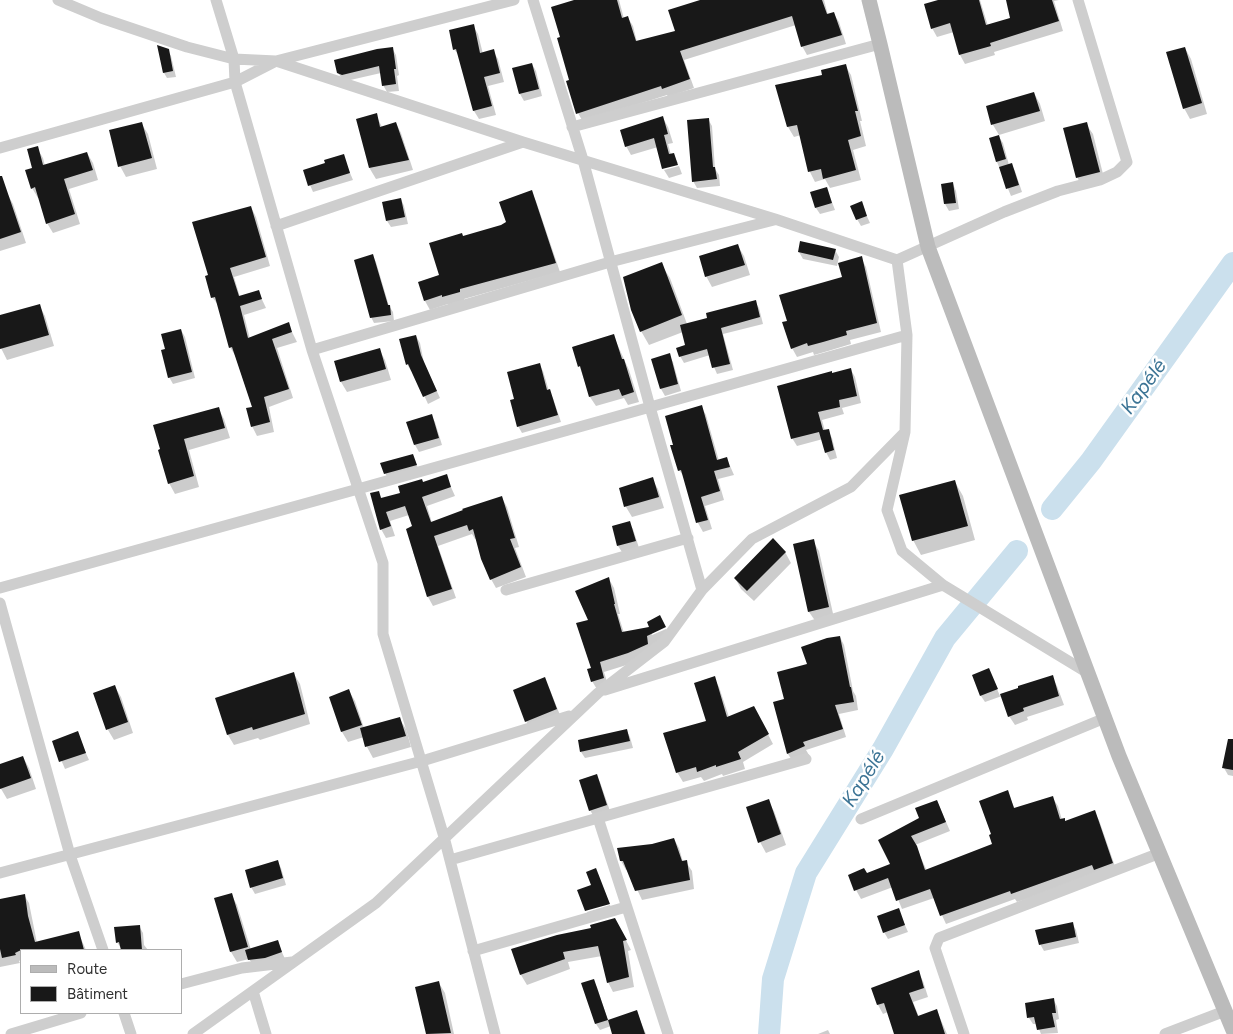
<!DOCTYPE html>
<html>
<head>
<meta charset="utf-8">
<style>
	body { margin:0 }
	#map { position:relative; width:1233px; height:1034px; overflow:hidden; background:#fff; font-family:Figtree,sans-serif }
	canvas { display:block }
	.legend { position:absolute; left:20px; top:949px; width:162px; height:65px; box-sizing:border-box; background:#fff; border:1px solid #adadad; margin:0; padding:6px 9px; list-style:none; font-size:15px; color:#313131 }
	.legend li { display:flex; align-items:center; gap:10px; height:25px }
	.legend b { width:25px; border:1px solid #adadad }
</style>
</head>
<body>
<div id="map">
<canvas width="1233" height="1034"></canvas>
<ul class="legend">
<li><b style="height:6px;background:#bbb"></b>Route</li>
<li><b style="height:14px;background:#181818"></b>Bâtiment</li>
</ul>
</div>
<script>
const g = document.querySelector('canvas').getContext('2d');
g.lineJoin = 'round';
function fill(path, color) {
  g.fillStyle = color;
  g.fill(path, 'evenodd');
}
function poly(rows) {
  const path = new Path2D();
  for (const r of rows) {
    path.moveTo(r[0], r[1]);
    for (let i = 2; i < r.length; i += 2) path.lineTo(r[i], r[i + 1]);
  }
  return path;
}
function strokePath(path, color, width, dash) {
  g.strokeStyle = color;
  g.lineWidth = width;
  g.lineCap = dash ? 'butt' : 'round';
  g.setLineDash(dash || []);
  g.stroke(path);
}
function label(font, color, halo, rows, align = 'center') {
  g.font = font + ' Figtree,sans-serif';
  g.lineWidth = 5;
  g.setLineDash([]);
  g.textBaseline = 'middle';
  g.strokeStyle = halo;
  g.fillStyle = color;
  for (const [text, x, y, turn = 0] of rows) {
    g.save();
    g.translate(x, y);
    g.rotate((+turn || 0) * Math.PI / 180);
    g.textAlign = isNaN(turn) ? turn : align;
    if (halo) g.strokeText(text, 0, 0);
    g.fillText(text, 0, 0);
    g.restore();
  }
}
fill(poly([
	[578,0,619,0,624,19,628,18,633,26,637,42,676,32,704,0,824,0,828,15,834,14,839,22,846,44,807,55,802,46,796,25,684,60,694,88,668,97,667,95,583,122,578,113,562,37],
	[950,0,980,0,988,26,1011,19,1007,0,1059,0,1054,1,1063,31,994,52,995,55,965,64,960,55,954,32,937,37,932,28],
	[473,26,478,34,483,54,493,51,498,59,504,82,488,86,496,115,479,119,474,111,460,57,454,49],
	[159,47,168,50,171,56,176,77,167,78,164,73],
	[392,48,396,55,399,75,397,76,399,91,387,92,383,85,381,73,346,81,343,80,338,73],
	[1185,48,1191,59,1207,114,1190,119,1184,108],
	[532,64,536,71,542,96,524,101,520,94,514,69],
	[845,65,851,75,862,121,860,121,866,146,853,150,861,180,830,188,825,179,815,182,810,172,801,135,794,137,788,127,777,86,824,75],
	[1034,93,1040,104,1045,121,999,135,993,125,987,107],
	[376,115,382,127,396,123,401,133,413,170,376,179,370,169,357,119],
	[663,118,668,127,673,143,668,144,671,155,673,155,678,163,664,167,664,169,658,147,631,155,626,146],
	[708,119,712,126,715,169,719,175,720,186,697,188,693,181],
	[141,123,148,134,157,169,126,177,120,166],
	[1086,124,1093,134,1105,182,1083,188,1077,177],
	[999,137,1003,143,1009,165,1011,164,1015,171,1022,192,1011,196,997,162],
	[37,148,43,158,45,166,87,153,93,163,98,180,69,189,80,224,53,233,47,223,39,198,38,198,32,188,33,169],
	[343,156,353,180,313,192,310,185,326,164],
	[679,166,682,174,669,178,664,170],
	[953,184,956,191,959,209,949,211,945,204],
	[827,189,835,210,820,214,816,208],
	[531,192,536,201,560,272,464,299,464,301,449,306,448,304,430,310,425,301,440,276,508,223],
	[7,193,13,204,26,243,0,251,0,195],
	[401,199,404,206,408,224,391,227,387,221],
	[861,203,870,223,861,226,857,219],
	[251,207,256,217,270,266,234,277,240,297,258,291,266,308,244,315,250,339,288,324,297,342,277,348,293,398,269,407,274,432,257,436,252,426,253,408,236,357,230,347,219,306,212,297,210,276],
	[738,246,744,256,750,275,712,287,706,276],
	[835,250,839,257,837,266,803,259,799,252],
	[373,256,376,262,389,306,393,312,394,321,374,323,371,317],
	[861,258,866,267,881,332,850,340,851,344,828,351,814,355,813,352,797,357,792,348,788,321,843,277],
	[661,264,670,278,687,324,709,319,755,302,759,308,763,324,723,334,733,370,717,374,714,367,710,355,684,363,680,356,687,346,683,332,649,345,641,331],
	[39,305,45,316,54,346,7,360,0,346,0,316],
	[181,330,185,337,195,378,173,384,169,377,166,350],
	[613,335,629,370,639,402,628,405,624,398,596,406,590,397,573,347],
	[416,336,420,343,424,363,440,398,428,404,413,371,411,371,407,364],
	[379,349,385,360,391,380,347,392,341,382],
	[669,355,673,362,681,391,665,396,661,389,653,360],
	[539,364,543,371,549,391,553,398,561,422,522,433,518,426,516,400],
	[851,370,855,377,861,403,842,408,844,414,822,420,825,431,828,431,832,438,837,458,830,460,826,452,823,439,797,446,792,438,832,374],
	[701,406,706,415,719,461,727,459,734,475,718,479,724,500,705,506,712,529,703,532,698,523,685,478,679,470,674,445],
	[218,408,224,419,230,438,189,450,199,487,175,494,169,483,159,450],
	[431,415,435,422,442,445,419,452,415,445,408,422],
	[412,455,420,472,389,480,385,473],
	[446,476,455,496,427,506,432,523,502,498,507,507,519,547,515,548,526,577,496,588,491,579,477,539,475,539,472,534,438,546,456,598,433,606,428,597,413,552,415,551,414,527,409,515,390,521,395,536,386,538,381,529,378,492,382,499,402,494],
	[652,479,658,489,664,508,632,517,626,507,620,489],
	[955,482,963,496,975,540,921,555,913,540],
	[629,523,633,529,639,548,622,552,618,546],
	[813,541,819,551,834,618,816,622,809,612,794,545],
	[785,552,791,563,754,601,741,589,735,578],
	[609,579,614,588,620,614,618,614,624,633,650,627,652,635,666,629,670,638,633,663,604,672,609,688,598,691,592,681,590,621],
	[840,637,844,645,853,691,856,696,858,710,839,714,846,737,806,750,809,755,793,762,788,754,774,703,786,700,809,665],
	[989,670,1000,696,1052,676,1057,686,1064,705,1027,717,1028,720,1015,725,1009,716,1002,696,985,702,981,696,973,676],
	[294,674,300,684,310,724,260,740,258,738,234,745,228,735,217,698],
	[714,678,719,687,729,717,759,717,773,744,743,762,745,769,723,776,722,774,704,781,701,777,683,782,677,772,707,721],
	[544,679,550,690,562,720,533,732,526,721],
	[115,687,121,697,133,733,114,740,108,730,95,694],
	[349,691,355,701,364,728,399,718,406,729,411,747,373,758,367,747,364,737,348,742,342,732,330,697],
	[626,730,630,737,633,748,585,758,581,752],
	[77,733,89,760,65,769,53,741],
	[1233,755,1233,776,1228,775,1224,768],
	[23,757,29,768,36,789,7,799,0,787,0,765],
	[596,775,600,782,610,811,594,817,590,810],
	[1007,792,1015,809,1052,797,1058,806,1062,820,1065,822,1094,812,1099,820,1117,872,1017,902,1015,899,946,924,934,898,902,909,893,887,861,899,856,890,867,874,892,865,920,818,937,801,950,831,915,845,927,871,994,845,992,835],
	[768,801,774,811,786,845,766,853,760,842],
	[674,839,679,848,683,862,686,862,692,871,694,889,642,900,628,870,626,870,621,861,653,845],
	[278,862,281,868,286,885,255,894,251,887],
	[231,894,237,905,251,950,277,941,285,959,254,966,249,959,237,962,231,952,216,899],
	[24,895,29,903,37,943,78,932,86,950,21,950,21,960,19,961,20,963,0,967,0,901],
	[610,905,612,910,589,917,587,912],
	[898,909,908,932,888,939,884,932],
	[1072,923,1076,930,1079,943,1044,951,1040,944],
	[139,926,143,933,144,945,148,950,122,950,117,942],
	[620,929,631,950,628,951,634,987,613,992,608,982,602,956,568,962,570,969,527,985,521,975,512,949],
	[918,972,923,981,928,997,913,1002,919,1017,937,1011,947,1034,896,1034,888,1012,883,1014,878,1005,873,989],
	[593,981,597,987,608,1021,636,1011,646,1034,614,1034,611,1026,600,1030,596,1024,583,984],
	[439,983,445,993,454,1034,427,1034,417,988],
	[1053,999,1057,1006,1059,1019,1056,1020,1058,1033,1041,1034,1037,1024,1033,1024,1029,1018],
	[828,1030,830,1034,818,1034]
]), '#0003');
strokePath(poly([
	[1052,509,1091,461,1233,263],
	[769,1034,773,979,806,873,883,749,945,638,1017,551]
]), '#cbe0ed', 22);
fill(poly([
	[574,0,617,0,622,18,628,16,636,41,675,31,668,10,700,0,822,0,827,14,834,12,842,35,801,47,792,16,680,51,690,79,662,89,661,86,576,114,566,81,569,80,557,38,560,37,551,7],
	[938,0,979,0,986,25,1010,18,1006,0,1052,0,1059,21,990,43,991,46,959,55,950,23,931,29,924,4],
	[474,24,480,53,494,49,500,73,484,77,492,106,473,111,456,49,453,50,449,30],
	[157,45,169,49,173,71,163,73],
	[393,47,396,69,394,69,396,84,382,86,379,66,342,75,337,73,334,60,377,49],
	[1185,47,1202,103,1183,109,1166,52],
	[532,63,539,89,519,94,512,68],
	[846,64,858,111,855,111,861,136,848,140,856,170,823,179,821,169,808,172,797,125,787,127,775,85,822,75,821,70],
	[1034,92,1040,111,991,125,986,106],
	[377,113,380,127,396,122,409,160,369,168,356,119],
	[663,116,668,134,664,135,669,154,674,153,678,165,662,169,654,138,625,147,620,130],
	[709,118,713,167,715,167,717,179,692,182,687,120],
	[142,122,152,158,118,167,109,130],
	[1087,122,1100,172,1076,178,1063,128],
	[999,135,1006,159,996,162,989,138],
	[38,146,43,165,87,152,93,170,64,179,75,214,46,224,35,187,31,189,25,170,32,168,27,149],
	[344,154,350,173,308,186,303,170,325,163,324,160],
	[1012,163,1019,185,1006,189,999,167],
	[0,176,2,176,21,232,0,239],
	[953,182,956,203,944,204,941,184],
	[827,187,832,203,815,208,810,192],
	[532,190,556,263,460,289,460,292,442,297,442,295,424,301,418,282,439,275,429,243,462,233,463,236,501,225,506,222,499,202],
	[401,198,405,217,386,221,382,202],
	[862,201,867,216,856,220,850,206],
	[251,206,266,257,230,268,239,296,259,290,262,299,240,306,248,338,289,322,292,332,272,339,289,389,264,397,270,422,251,427,246,408,252,407,232,347,229,348,215,297,211,298,205,276,208,275,192,222],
	[800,241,836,249,833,260,798,252],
	[738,244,745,265,705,277,699,256],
	[373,254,388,305,390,305,391,315,370,318,354,260],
	[862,256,877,323,846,331,847,335,823,342,808,346,807,343,791,349,782,322,787,321,779,295,842,277,838,263],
	[662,262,682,315,640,332,631,310,623,277],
	[756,300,760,317,721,328,730,364,712,368,707,349,679,357,676,348,685,345,680,325,707,318,706,313],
	[40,304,49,335,0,349,0,315],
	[181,329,192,372,168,378,161,350,165,349,161,334],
	[614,334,622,359,624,359,634,392,622,396,619,389,589,397,580,366,578,367,572,347],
	[416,335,421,355,437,391,423,397,408,364,406,365,399,339],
	[380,348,386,369,340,382,334,361],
	[670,353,678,384,660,389,651,359],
	[540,363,547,390,550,389,558,415,517,427,510,400,514,399,507,372],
	[851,368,857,396,839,400,840,407,818,412,823,430,829,429,834,450,825,453,819,432,791,439,777,386,832,371,832,373],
	[702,405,717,460,727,457,730,467,714,471,720,491,701,497,708,520,696,523,681,470,678,471,670,445,673,445,665,416],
	[219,407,225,428,184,439,194,476,168,484,158,450,160,449,153,425],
	[432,414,439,438,414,445,406,422],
	[413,454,417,465,384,474,380,463],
	[447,474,451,487,422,497,431,522,463,510,462,509,502,496,515,538,510,539,521,567,490,580,481,559,473,529,469,531,467,525,434,536,452,589,427,597,406,529,412,526,405,506,386,512,391,526,380,530,370,493,379,491,381,498,400,493,398,486,422,479,423,482],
	[653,477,659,497,624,507,619,488],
	[955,480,968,526,912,541,899,495],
	[630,521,636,541,617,546,612,526],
	[773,538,786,552,747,591,734,578],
	[814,539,829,607,808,612,793,544],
	[609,577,615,604,614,604,622,632,649,627,647,622,660,615,666,627,647,636,648,644,628,653,600,662,604,678,591,682,587,669,591,668,576,623,588,620,575,591],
	[840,636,850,687,851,687,854,702,835,705,843,729,803,742,805,746,787,754,773,702,784,699,777,672,807,664,801,647,827,638],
	[989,668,998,689,980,696,972,675],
	[294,672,305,714,253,730,252,727,227,735,215,698],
	[1053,675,1059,696,1023,708,1024,711,1008,717,1000,694,1018,688,1018,686],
	[715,676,727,717,754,706,769,734,738,752,741,759,716,767,716,765,697,772,696,767,676,773,663,733,706,721,694,683],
	[545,677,557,709,525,722,513,690],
	[115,685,128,722,106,730,93,693],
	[349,689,362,725,341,732,329,697],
	[400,717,406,736,365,747,360,728],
	[627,729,630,741,580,752,578,740],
	[78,731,86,753,59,762,52,741],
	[1228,739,1233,739,1233,770,1222,768],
	[23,756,31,778,0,789,0,764],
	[597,774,607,805,589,811,579,780],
	[1008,790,1014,808,1053,796,1060,819,1065,818,1065,821,1095,810,1113,863,1094,870,1092,865,1011,894,1010,891,940,916,930,889,896,901,888,878,854,891,848,875,864,868,867,873,890,864,878,840,919,818,915,808,937,800,946,822,911,836,917,846,925,870,992,844,989,835,991,834,979,801],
	[769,799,781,834,758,843,746,807],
	[674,838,682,861,687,860,690,880,635,891,623,861,620,861,617,848,652,844],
	[278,860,283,878,250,888,245,870],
	[596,868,610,904,585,911,577,890,591,885,586,872],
	[232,893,248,947,230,952,214,898],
	[25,894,28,916,35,942,79,931,84,950,21,950,15,953,16,955,2,958,0,949,0,899],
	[899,908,905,925,883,933,877,916],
	[615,918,627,940,623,941,629,977,607,983,598,946,563,952,565,959,520,975,511,949,557,935,591,928,590,925],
	[1073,922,1076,937,1039,945,1035,930],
	[140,925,142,950,121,950,119,942,116,943,114,927],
	[278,940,282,952,265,958,248,960,245,950],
	[919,970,924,988,909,993,918,1016,937,1009,945,1034,894,1034,884,1003,877,1005,871,988],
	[594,979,608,1020,595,1024,581,983],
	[439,981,451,1033,426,1034,415,987],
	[1054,998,1056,1013,1052,1013,1055,1027,1037,1030,1034,1017,1027,1018,1025,1003],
	[637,1010,645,1034,612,1034,608,1020]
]), '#181818');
strokePath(poly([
	[58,0,101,18,187,47,234,59,276,61,523,142,775,219,897,260,1004,212,1058,191,1100,180,1117,172,1127,162,1078,0],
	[216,0,234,59,235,82,312,350,383,563,383,634,444,837,495,1034],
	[533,0,583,160,650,407,702,590],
	[572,127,880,44],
	[0,148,235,82,276,61,514,0],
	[276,226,523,142],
	[897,260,907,335,905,432,887,510,902,551,943,585,1088,673],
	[312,350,610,262,774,220],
	[0,588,358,489,907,335],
	[506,590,688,538],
	[0,603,70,855,103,950],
	[605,690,943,585],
	[598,818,668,1034],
	[861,819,1105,718],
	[450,860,806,759],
	[0,873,422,761,569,716],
	[473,951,626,907],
	[181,984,242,968,292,962],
	[253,991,266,1034],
	[124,1013,131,1034],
	[11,1034,81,1013],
	[193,1034,376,903,598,693,664,642,702,590,752,539,851,487,905,432],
	[964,1034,935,948,939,938,1160,853],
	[1165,1034,1225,1011]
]), '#cecece', 11);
strokePath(poly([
	[869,0,880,44,928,247,1119,756,1233,1030]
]), '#bbb', 15);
label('italic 20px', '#3c7495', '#fff', [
	["Kapélé",1144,387,-54],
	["Kapélé",864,779,-58]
]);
</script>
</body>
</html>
